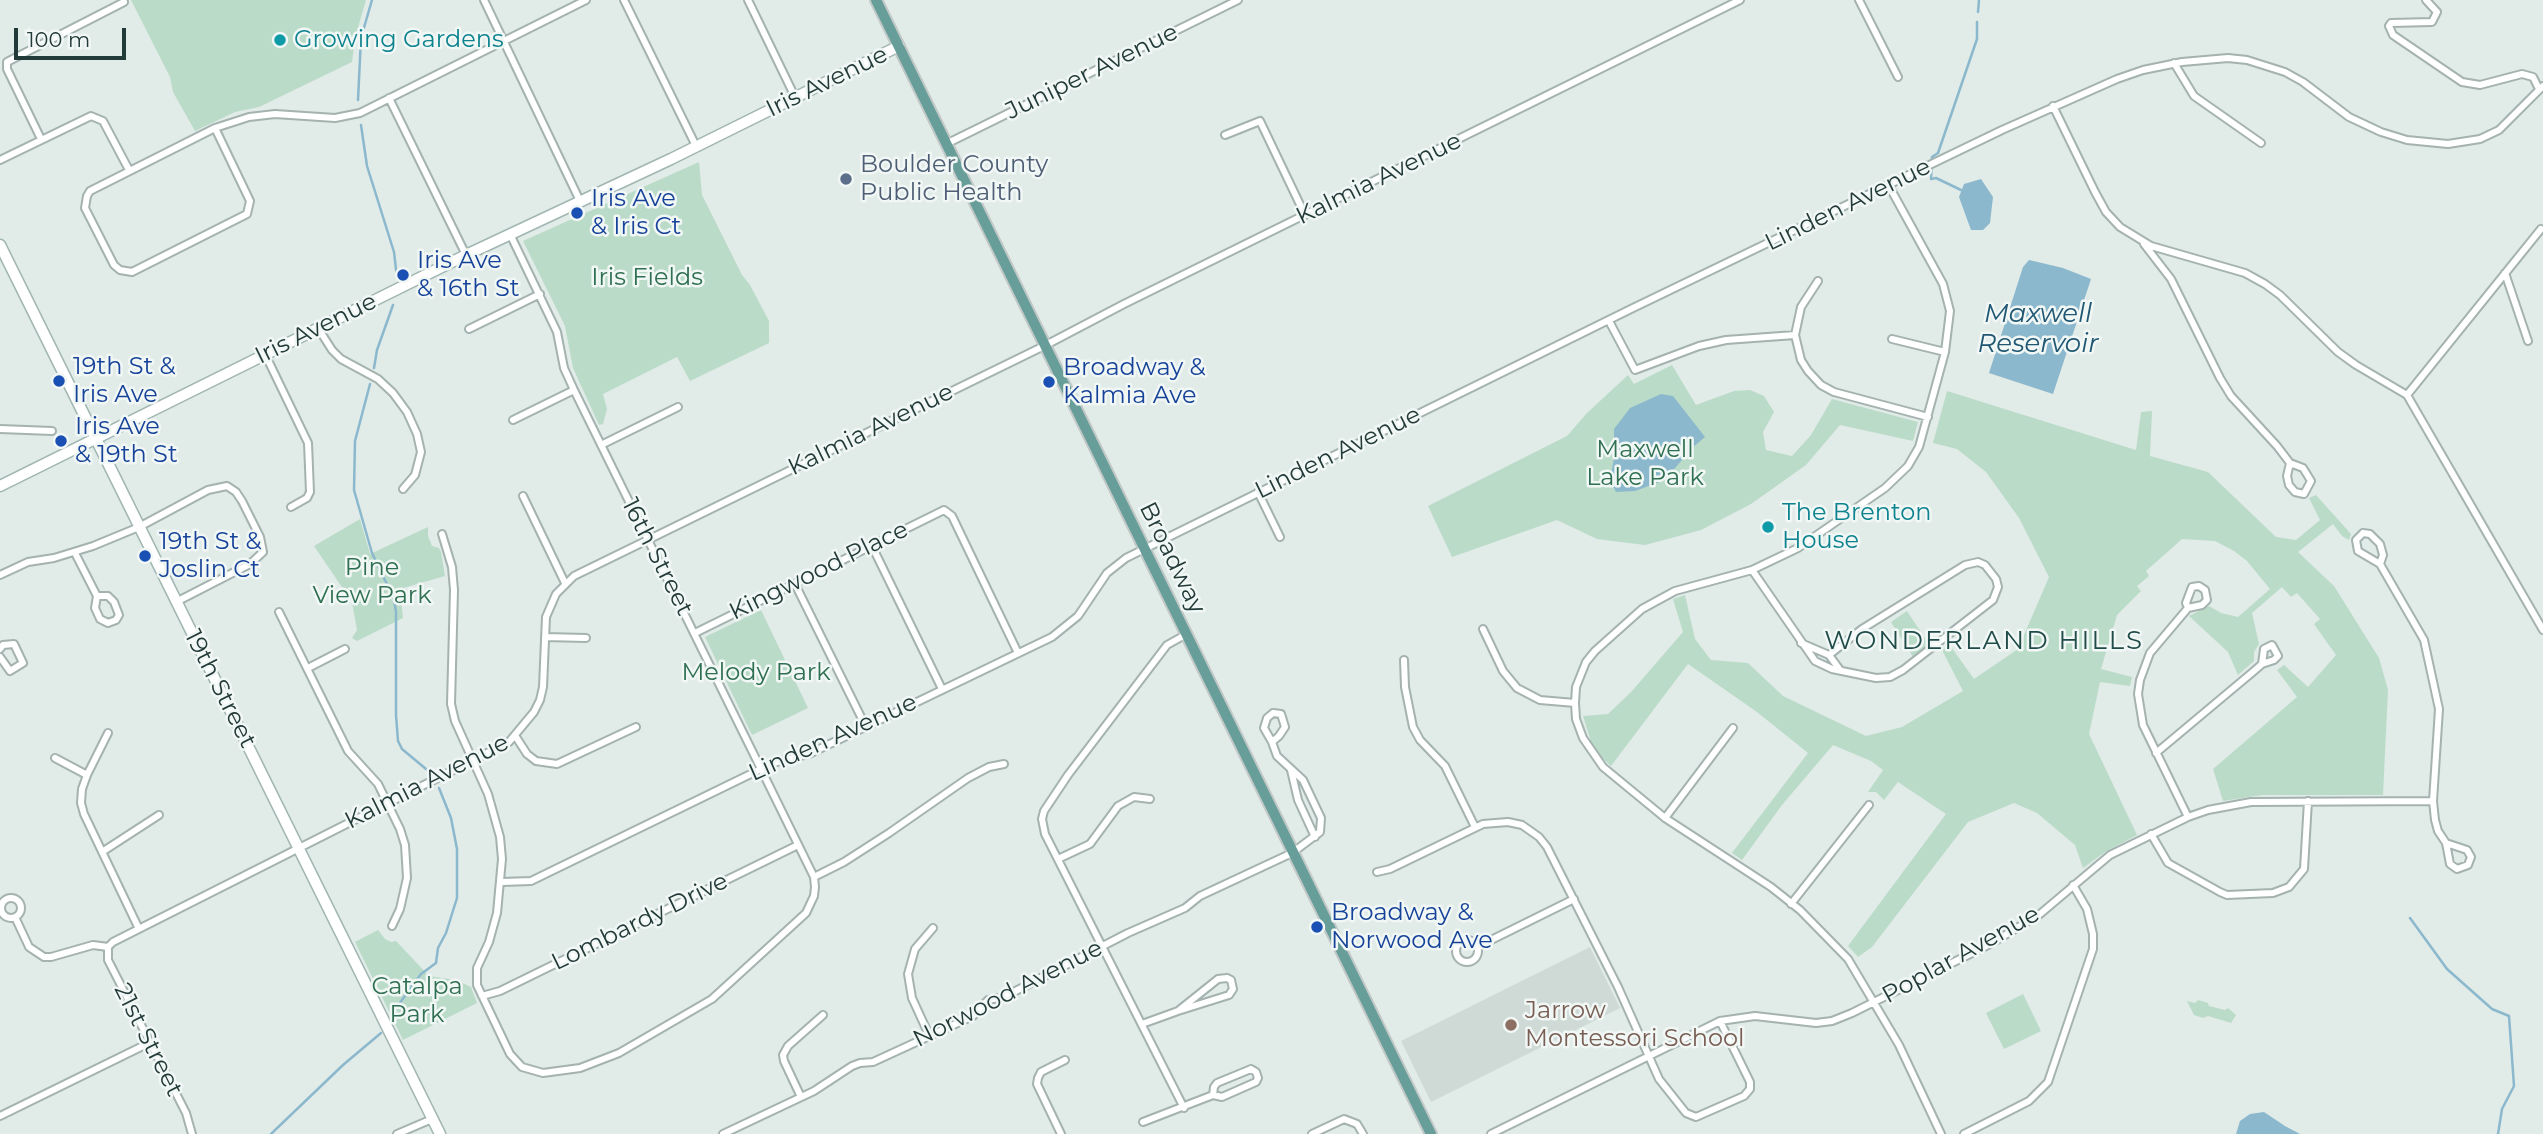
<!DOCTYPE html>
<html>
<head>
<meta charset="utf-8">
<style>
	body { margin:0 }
	#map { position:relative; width:2543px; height:1134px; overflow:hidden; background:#e1ebe8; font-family:Montserrat,sans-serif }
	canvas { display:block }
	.scale { position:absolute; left:14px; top:28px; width:112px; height:32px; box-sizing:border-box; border:4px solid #223a38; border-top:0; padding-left:9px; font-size:21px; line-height:24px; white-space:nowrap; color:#223a38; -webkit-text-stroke:5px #f1f7f5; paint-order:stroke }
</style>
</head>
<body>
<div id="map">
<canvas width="2543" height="1134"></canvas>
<div class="scale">100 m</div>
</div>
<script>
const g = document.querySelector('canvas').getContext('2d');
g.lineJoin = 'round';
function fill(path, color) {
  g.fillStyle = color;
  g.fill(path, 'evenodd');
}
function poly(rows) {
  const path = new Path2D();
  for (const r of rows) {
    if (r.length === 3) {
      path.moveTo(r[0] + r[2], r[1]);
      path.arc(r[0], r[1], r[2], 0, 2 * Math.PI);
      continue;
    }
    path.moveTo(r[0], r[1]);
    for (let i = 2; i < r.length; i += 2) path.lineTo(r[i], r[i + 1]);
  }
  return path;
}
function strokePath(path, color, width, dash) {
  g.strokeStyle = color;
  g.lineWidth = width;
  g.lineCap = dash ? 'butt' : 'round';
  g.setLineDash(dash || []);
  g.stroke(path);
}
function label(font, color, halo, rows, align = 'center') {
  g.font = font + ' Montserrat,sans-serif';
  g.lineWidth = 5;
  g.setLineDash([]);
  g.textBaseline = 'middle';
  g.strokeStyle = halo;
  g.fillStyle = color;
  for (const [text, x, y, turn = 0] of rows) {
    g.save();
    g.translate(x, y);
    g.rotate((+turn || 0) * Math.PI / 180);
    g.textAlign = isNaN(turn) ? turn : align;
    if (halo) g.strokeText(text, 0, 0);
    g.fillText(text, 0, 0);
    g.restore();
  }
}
fill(poly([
	[1590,947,1620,1008,1431,1102,1401,1041]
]), '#cfdad7');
fill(poly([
	[131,0,366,0,355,38,352,62,259,107,235,112,195,131,173,92,170,77],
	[699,162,702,195,742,275,750,285,769,321,769,343,690,381,677,357,603,394,607,409,603,424,599,425,573,368,565,326,523,241],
	[1672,365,1696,405,1734,391,1750,390,1764,396,1774,412,1763,432,1766,450,1792,456,1811,435,1832,399,1918,422,1913,441,1840,425,1806,465,1751,504,1701,530,1645,545,1597,539,1557,520,1452,557,1428,506,1567,436,1587,413,1628,375,1634,384],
	[1947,391,2136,450,2141,412,2152,411,2150,456,2208,472,2276,537,2296,540,2320,520,2309,498,2316,495,2351,534,2349,540,2342,536,2333,524,2298,552,2334,586,2379,658,2388,690,2383,795,2262,795,2223,801,2213,769,2297,697,2277,670,2284,665,2308,687,2336,655,2314,624,2320,619,2297,593,2291,597,2282,587,2252,613,2259,644,2254,652,2254,661,2238,675,2228,652,2189,616,2209,606,2221,613,2238,617,2270,589,2247,561,2234,551,2215,541,2182,539,2146,571,2149,576,2137,586,2141,591,2117,615,2101,669,2132,677,2130,686,2100,682,2089,734,2137,835,2105,852,2083,868,2075,845,2037,813,2014,803,1968,822,1872,947,1858,957,1848,946,1946,814,1898,782,1884,800,1876,792,1868,792,1883,770,1871,761,1833,745,1782,805,1742,860,1732,853,1808,753,1757,712,1688,664,1611,766,1601,757,1592,745,1583,716,1608,714,1632,691,1683,632,1673,599,1685,595,1695,639,1711,660,1748,663,1783,696,1866,736,1902,727,1963,691,1942,650,1949,644,1974,679,2018,649,2049,577,2019,518,1986,472,1957,449,1933,443],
	[360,519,370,554,428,527,428,536,432,546,439,548,441,552,445,576,400,589,403,618,357,641,352,638,357,630,352,602,314,546],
	[761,610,808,708,752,735,705,637],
	[1907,611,1930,646,1913,657,1891,622],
	[378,930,385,939,391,942,396,941,429,976,456,980,471,987,477,1003,403,1040,355,942],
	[2023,994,2041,1031,2004,1049,1986,1013],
	[2198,1000,2208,1003,2209,1006,2225,1010,2228,1008,2236,1015,2231,1023,2208,1016,2203,1018,2194,1015,2187,1001,2195,1003]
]), '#bbdbc9');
fill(poly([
	[1981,179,1993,197,1990,223,1983,230,1971,230,1959,197,1964,184],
	[2029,260,2063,268,2091,279,2053,394,1989,373,2023,267],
	[1661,394,1673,396,1705,437,1692,448,1665,480,1635,491,1616,492,1610,480,1614,458,1614,429,1630,408],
	[2264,1112,2285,1126,2300,1134,2236,1134,2240,1121,2250,1114]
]), '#8bb8cd');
strokePath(poly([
	[1978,12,1979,0],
	[358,100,361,38,372,0],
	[361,125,367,166,394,252,397,278],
	[1961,190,1936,178,1931,179,1932,157,1938,153,1977,39,1977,22],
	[374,368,377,350,393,305],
	[370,384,355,441,354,490,372,553,394,599,396,612,396,715,398,741,402,749,432,774],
	[2410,918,2447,969,2492,1009,2509,1016,2514,1086,2502,1109,2498,1134],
	[394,1011,421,974,436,963,438,948,446,933,457,898,457,849,451,818,439,788],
	[271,1134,343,1065,381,1033]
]), '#8bb8cd', 2.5);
const street = poly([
	[484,0,580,201],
	[624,0,696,146],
	[748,0,795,97],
	[1859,0,1898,77],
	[2426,0,2437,12,2432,22,2391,23,2389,26,2393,35,2462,82,2480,85,2522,74,2533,77,2539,89],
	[2174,63,2194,96,2261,143],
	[389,98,466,255],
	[2053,106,2095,192,2106,212,2120,227,2151,246,2245,273,2265,284,2280,295,2338,352,2356,365,2407,395,2543,630],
	[215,128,250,201,247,214,132,272,120,270,114,265,85,208,87,196,90,191,215,128,249,117,275,114,335,118,360,113,586,0],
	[1225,135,1260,121,1305,215],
	[41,139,7,69,7,62,124,2],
	[946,144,1238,0],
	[0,160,91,116,103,121,129,170],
	[1889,186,1943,284,1950,311,1945,352,1919,447,1908,466,1885,488,1798,548,1752,570,1675,591,1642,609,1595,651,1586,662,1576,687,1575,703,1576,719,1583,738,1603,767,1665,818,1771,887,1800,910,1848,959,1899,1045,1941,1134],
	[2144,244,2171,279,2220,378,2231,396,2277,446,2290,463],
	[2505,273,2528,341],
	[1818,281,1801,307,1795,335,1801,360,1808,371,1821,385,1834,392,1928,417],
	[1609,321,1635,370,1699,346,1726,340,1795,335],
	[318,328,332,350,341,359,378,379,393,393,407,412,417,434,421,452,415,475,403,489],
	[469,329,540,294],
	[1892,339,1945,352],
	[265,354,308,443,310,492,307,498,291,507],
	[2407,395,2541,229],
	[513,420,574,390],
	[0,429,52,431],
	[601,445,678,407],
	[2290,463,2303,468,2311,481,2304,494,2295,492,2289,485,2287,476,2290,463],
	[1258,492,1280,537],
	[523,496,565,583],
	[2363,533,2370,534,2380,544,2383,555,2380,564,2358,551,2356,540,2363,533],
	[442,534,452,567,454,590,451,704,455,721,488,794,500,837,502,859,497,913,489,942,477,968,477,985,510,1054,522,1067,543,1073,580,1068,619,1053,712,999,806,913,814,896,815,887,814,877,761,769,574,390,564,368,557,332,510,234],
	[872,546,942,689],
	[75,553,97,596,95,608,100,619,108,623,116,620,119,615,114,602,108,596,97,596],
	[2380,564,2424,640,2439,709,2433,801,2435,820,2438,831,2446,843,2450,864,2457,869,2468,865,2471,857,2467,850,2446,843],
	[1752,570,1815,661,1832,669,1876,678,1890,677,1903,670,1993,600,1998,587,1996,579,1985,565,1978,562,1965,565,1862,629,1829,655],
	[0,575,28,562,54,558,93,546,139,527,208,490,227,486,236,492,242,501,260,537,263,552,250,564,176,602],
	[795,584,866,727],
	[279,612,348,751,378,784,400,829,405,845,407,878,400,909,392,926],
	[1483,629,1503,671,1517,688,1540,700,1575,703],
	[695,633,944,510,952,516,1018,653],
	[545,637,586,638],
	[1801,643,1829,655,1840,670],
	[0,649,3,645,14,644,23,663,10,671,0,657],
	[1404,660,1405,687,1413,727,1420,740,1445,766,1475,827],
	[308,668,345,649],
	[1273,713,1281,714,1285,727,1279,736,1272,742,1264,728,1267,718,1273,713],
	[108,733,87,775,82,789,81,803,84,814,139,929],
	[516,737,527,754,536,761,557,764,636,727],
	[2156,753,2254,671,2262,664,2264,649,2272,645,2278,656,2274,660,2262,664],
	[55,758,87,775],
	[1291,770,1298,800,1315,837],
	[2188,817,2143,725,2138,694,2140,680,2150,653,2188,608,2202,605,2207,600,2205,590,2199,586,2192,587,2186,603,2188,608],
	[1665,818,1733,728],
	[2151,834,2168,863,2220,892,2227,895,2273,893,2289,887,2304,869,2308,801],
	[102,852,159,815],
	[1058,859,1090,844,1118,806,1134,797,1150,799],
	[1377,872,1390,869,1483,824,1508,822,1522,825,1539,837,1547,847,1618,987,1659,1079,1686,1113,1696,1117,1744,1096,1750,1089,1750,1082,1720,1021],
	[814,877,844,862,889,833,968,778,989,767,1004,764],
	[502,882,531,881,761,769,777,762,809,754,1052,637,1078,616,1107,573,1126,558,1633,308,2002,130,2117,79,2143,70,2182,62,2228,58,2247,60,2285,72,2303,82,2349,117,2381,132,2407,140,2448,144,2480,139,2499,130,2543,86],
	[11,908,10],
	[1791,904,1869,805],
	[15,917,29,947,44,957,51,957,93,945,108,947],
	[1467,951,11],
	[108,947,113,942,509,742,534,712,540,700,543,687,546,617,556,594,574,576,1044,346,1124,304,1740,0],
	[108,947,108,960,186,1113,192,1134],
	[1477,947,1574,899],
	[1227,978,1231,980,1233,989,1229,995,1178,1011,1218,979,1227,978],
	[482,996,500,991,798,845],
	[1142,1024,1178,1011],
	[929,1035,912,998,908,974,915,949,933,928],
	[1251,1069,1256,1072,1258,1078,1256,1082,1222,1097,1213,1095,1214,1087,1217,1083,1251,1069],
	[801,1097,784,1061,783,1055,788,1046,823,1015],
	[1184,1108,1045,834,1042,819,1044,811,1068,775,1167,645,1185,635],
	[0,1116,149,1043],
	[1143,1122,1213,1095],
	[397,1134,432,1119],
	[723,1134,814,1091,852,1066,860,1063,873,1062,973,1016,988,1000,1004,997,1128,933,1185,908,1200,896,1292,853,1320,832,1321,818,1303,780,1277,756,1272,742],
	[1061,1134,1037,1084,1038,1078,1041,1072,1065,1060],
	[1312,1134,1344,1119,1357,1124,1363,1134],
	[1491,1134,1720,1021,1755,1016,1816,1023,1832,1021,1852,1013,1992,943,2040,914,2110,855,2188,817,2208,810,2251,802,2433,801],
	[1964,1134,2029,1101,2048,1082,2093,949,2093,934,2087,909,2073,885]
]);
const secondary = poly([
	[0,245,440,1134],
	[0,486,466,255,671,159,899,46]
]);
const primary = poly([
	[876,0,1431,1134]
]);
strokePath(street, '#a4b2b0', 10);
strokePath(secondary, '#a0b6b2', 13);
strokePath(primary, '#c1c8c7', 14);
strokePath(street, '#fff', 6);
strokePath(secondary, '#fff', 10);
strokePath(primary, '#689e99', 10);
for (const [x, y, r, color] of [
	[280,40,7,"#0f9aa8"],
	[846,179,7,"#5c6f8a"],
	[577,213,7,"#1a4fb4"],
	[403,275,7,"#1a4fb4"],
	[59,381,7,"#1a4fb4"],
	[1049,382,7,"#1a4fb4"],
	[61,441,7,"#1a4fb4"],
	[1768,527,7,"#0f9aa8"],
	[145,556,7,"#1a4fb4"],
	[1317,927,7,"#1a4fb4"],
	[1511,1025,7,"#8d6e63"]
]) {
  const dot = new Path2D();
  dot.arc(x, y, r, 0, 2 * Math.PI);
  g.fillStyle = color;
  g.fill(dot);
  strokePath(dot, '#f1f7f5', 2.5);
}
label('24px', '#0d838f', '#f1f7f5', [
	["Growing Gardens",294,40],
	["The Brenton",1782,513],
	["House",1782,541]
], 'left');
label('24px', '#223a38', '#f1f7f5', [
	["Juniper Avenue",1092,72,-26],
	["Iris Avenue",827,82,-26],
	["Kalmia Avenue",1379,179,-26],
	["Linden Avenue",1848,205,-26],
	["Iris Avenue",316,329,-26],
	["Kalmia Avenue",871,430,-26],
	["Linden Avenue",1338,453,-26],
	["16th Street",657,557,63],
	["Broadway",1172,558,64],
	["Kingwood Place",819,571,-26],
	["19th Street",220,689,63],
	["Linden Avenue",833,738,-24],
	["Kalmia Avenue",427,782,-27],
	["Lombardy Drive",640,922,-26],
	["Poplar Avenue",1961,955,-29],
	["Norwood Avenue",1008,994,-27],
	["21st Street",148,1040,63]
]);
label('24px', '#4e5e75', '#f1f7f5', [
	["Boulder County",860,165],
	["Public Health",860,193]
], 'left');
label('24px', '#164399', '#f1f7f5', [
	["Iris Ave",591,199],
	["& Iris Ct",591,227],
	["Iris Ave",417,261],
	["& 16th St",417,289],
	["19th St &",73,367],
	["Iris Ave",73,395],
	["Broadway &",1063,368],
	["Kalmia Ave",1063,396],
	["Iris Ave",75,427],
	["& 19th St",75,455],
	["19th St &",159,542],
	["Joslin Ct",159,570],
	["Broadway &",1331,913],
	["Norwood Ave",1331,941]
], 'left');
label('24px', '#2f6f52', '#f1f7f5', [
	["Iris Fields",647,278],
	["Maxwell",1645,450],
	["Lake Park",1645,478],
	["Pine",372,568],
	["View Park",372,596],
	["Melody Park",756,673],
	["Catalpa",417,987],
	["Park",417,1015]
]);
label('24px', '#785e54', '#f1f7f5', [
	["Jarrow",1525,1011],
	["Montessori School",1525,1039]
], 'left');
label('italic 26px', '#205773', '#f1f7f5', [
	["Maxwell",2038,314],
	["Reservoir",2038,344]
]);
g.letterSpacing = '2px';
label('26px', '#1f4b48', '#f1f7f5', [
	["WONDERLAND HILLS",1984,641]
]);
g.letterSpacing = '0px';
</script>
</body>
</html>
